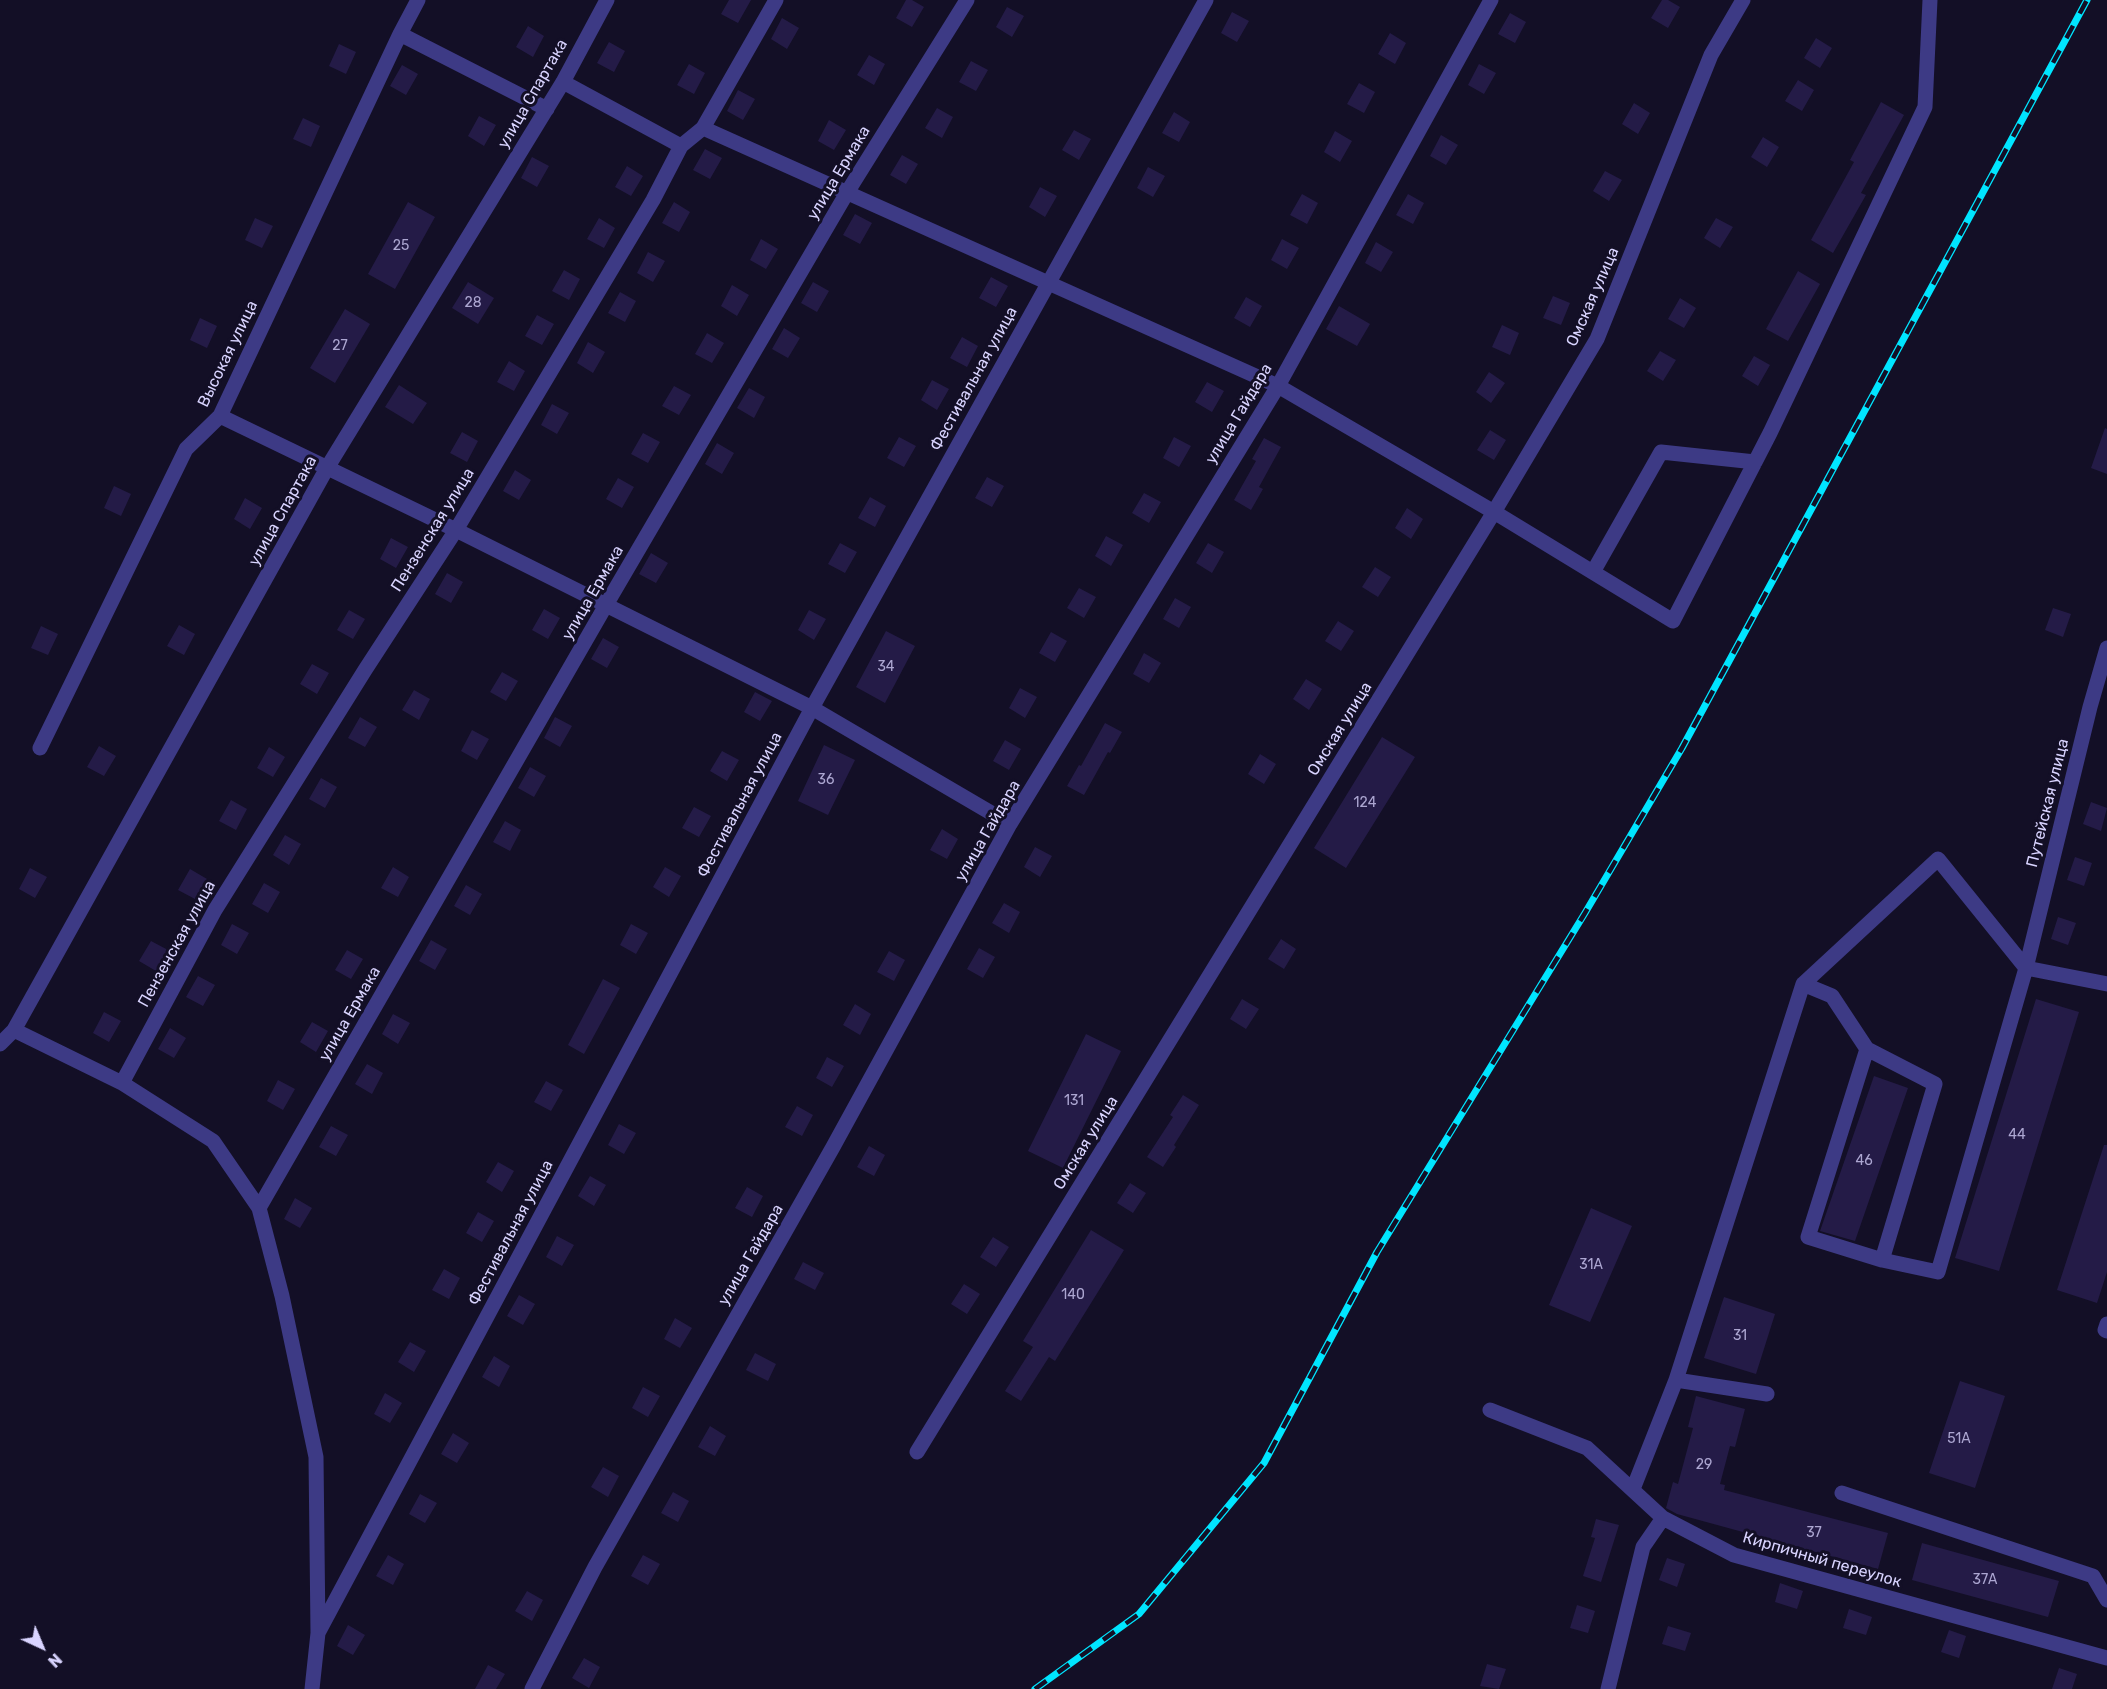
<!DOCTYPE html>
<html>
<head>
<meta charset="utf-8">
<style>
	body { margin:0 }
	#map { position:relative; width:2107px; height:1689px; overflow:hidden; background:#130f26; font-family:Rubik,sans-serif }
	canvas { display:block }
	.north { position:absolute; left:12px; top:1617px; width:60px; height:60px; -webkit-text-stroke:4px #130f26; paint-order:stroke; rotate:136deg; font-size:16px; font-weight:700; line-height:24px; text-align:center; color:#d9d4ff }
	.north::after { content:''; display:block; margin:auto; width:21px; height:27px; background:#d9d4ff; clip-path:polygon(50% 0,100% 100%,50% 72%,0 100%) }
</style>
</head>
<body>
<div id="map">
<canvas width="2107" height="1689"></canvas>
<div class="north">N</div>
</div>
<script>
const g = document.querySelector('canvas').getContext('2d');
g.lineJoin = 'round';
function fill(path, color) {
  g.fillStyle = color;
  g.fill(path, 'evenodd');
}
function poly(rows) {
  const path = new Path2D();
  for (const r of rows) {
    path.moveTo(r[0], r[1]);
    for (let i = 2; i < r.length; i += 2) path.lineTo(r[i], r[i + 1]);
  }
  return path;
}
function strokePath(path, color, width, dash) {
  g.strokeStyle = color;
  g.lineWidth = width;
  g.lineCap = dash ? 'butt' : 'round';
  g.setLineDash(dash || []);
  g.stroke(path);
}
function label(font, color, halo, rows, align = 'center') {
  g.font = font + ' Rubik,sans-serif';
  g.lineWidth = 6;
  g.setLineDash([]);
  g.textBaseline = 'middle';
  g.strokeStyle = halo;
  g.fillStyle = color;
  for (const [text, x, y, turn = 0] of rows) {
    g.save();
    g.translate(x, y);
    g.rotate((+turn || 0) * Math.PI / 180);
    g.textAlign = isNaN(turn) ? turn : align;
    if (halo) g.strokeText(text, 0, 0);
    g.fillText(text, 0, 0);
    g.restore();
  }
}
fill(poly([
	[729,0,751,0,738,23,721,14],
	[906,0,912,0,924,7,912,27,896,18],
	[1662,0,1668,0,1680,7,1668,28,1651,18],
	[1007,7,1024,16,1012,37,996,27],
	[1232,12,1249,21,1237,42,1221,33],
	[1510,13,1526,22,1515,43,1498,34],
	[782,18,799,28,787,49,771,39],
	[528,26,544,36,533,57,516,47],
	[1390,33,1406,43,1395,64,1378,54],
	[1816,38,1832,48,1820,68,1804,58],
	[609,42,625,51,614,72,597,63],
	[339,44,356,52,346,74,329,66],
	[869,55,885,64,874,85,857,75],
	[971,61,988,70,976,91,959,82],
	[689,64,705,73,694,94,677,85],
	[1479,64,1496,73,1484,94,1468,85],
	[402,65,418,74,406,95,390,86],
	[1798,80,1814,90,1802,111,1785,101],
	[1359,83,1375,92,1364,113,1347,104],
	[738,90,755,99,743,120,727,111],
	[1881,102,1904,115,1861,193,1866,195,1833,253,1811,240,1854,162,1850,160],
	[1634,103,1650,113,1638,134,1622,124],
	[937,108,953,117,942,138,925,128],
	[1174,112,1190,122,1179,142,1162,133],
	[479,116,496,125,484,146,468,136],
	[303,118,320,126,311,147,293,139],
	[829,120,846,130,834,150,818,141],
	[1074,130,1091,139,1079,160,1062,150],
	[1335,131,1352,141,1340,162,1324,152],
	[1441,135,1458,145,1446,165,1430,156],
	[1763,137,1779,147,1767,167,1751,157],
	[705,149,722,158,710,179,693,170],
	[902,155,918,164,906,184,890,175],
	[532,157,549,166,537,187,521,178],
	[627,166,643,176,631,196,615,187],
	[1148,167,1165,176,1153,197,1137,188],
	[1605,171,1622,180,1609,201,1593,191],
	[1040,187,1057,196,1045,217,1029,207],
	[1302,194,1318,203,1307,224,1290,215],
	[1408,194,1424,203,1413,224,1396,215],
	[408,202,435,217,395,289,368,274],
	[674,202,690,212,679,232,662,223],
	[855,214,872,223,860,244,843,235],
	[255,218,273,226,262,248,245,240],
	[599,218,615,228,604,248,587,239],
	[1716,218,1733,227,1720,248,1704,238],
	[761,239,778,249,766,269,750,260],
	[1282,239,1299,248,1287,269,1271,260],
	[1376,242,1393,252,1381,272,1365,263],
	[648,252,665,261,653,282,637,273],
	[564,270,580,279,569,300,552,291],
	[1798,271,1820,284,1788,341,1766,329],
	[991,277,1008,286,996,307,979,298],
	[468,282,494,298,478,324,452,308],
	[813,282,829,291,817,312,801,303],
	[732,285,749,295,737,316,721,306],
	[620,292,636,301,625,322,608,313],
	[1553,296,1570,303,1561,325,1543,318],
	[1246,297,1262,306,1250,327,1234,318],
	[1680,298,1696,308,1684,328,1668,319],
	[1339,306,1370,324,1357,346,1326,329],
	[345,309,370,324,335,383,310,368],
	[537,315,554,324,542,345,525,336],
	[200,318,217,326,207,348,190,340],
	[1502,325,1519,333,1510,355,1492,347],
	[784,328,800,338,788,358,772,349],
	[707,333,724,343,712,363,695,354],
	[962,337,978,346,967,367,950,358],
	[588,342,605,352,593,373,577,363],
	[1660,351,1676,360,1663,381,1647,371],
	[1754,356,1770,365,1758,386,1742,376],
	[509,361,525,371,514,391,497,382],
	[1489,372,1505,383,1491,403,1476,392],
	[932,380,949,389,937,410,921,400],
	[1207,382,1224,391,1212,412,1195,402],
	[399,385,427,403,413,424,385,407],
	[674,386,691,395,679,415,662,406],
	[749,388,765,397,754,418,737,408],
	[552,404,569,413,557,434,541,425],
	[2105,428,2107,429,2107,474,2091,468],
	[1490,430,1506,440,1494,460,1477,450],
	[462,432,478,441,467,462,450,453],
	[643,433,660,442,648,463,631,454],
	[899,437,916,446,904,467,887,458],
	[1174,437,1191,446,1179,467,1163,458],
	[1264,438,1281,447,1259,487,1263,489,1251,510,1234,500,1256,461,1252,459],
	[717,443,734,453,722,474,705,464],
	[515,470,531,480,519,500,503,491],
	[987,477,1004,486,992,507,975,498],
	[618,478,634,487,622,508,606,499],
	[114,486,131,494,121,516,104,508],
	[1144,493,1161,502,1149,523,1132,513],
	[870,497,886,506,875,527,858,518],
	[245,498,262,508,250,529,234,519],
	[1407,508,1423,519,1411,539,1395,528],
	[1106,536,1123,545,1111,566,1095,556],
	[391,538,408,547,396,568,380,559],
	[840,543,857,552,845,573,828,564],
	[1208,543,1224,552,1212,573,1196,563],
	[651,553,668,563,656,583,639,574],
	[1375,567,1391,577,1378,597,1362,587],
	[447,573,463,582,451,603,435,594],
	[1079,588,1096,597,1084,618,1067,608],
	[1175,598,1191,607,1179,628,1163,619],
	[2053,608,2071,614,2063,637,2045,630],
	[544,609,560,618,548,639,532,630],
	[349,610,365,619,353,639,337,630],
	[809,610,826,619,814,640,798,630],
	[1338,621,1354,631,1341,651,1325,641],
	[179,625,195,634,184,655,167,646],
	[41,626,58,634,48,655,31,648],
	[886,631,915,646,885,703,856,687],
	[1051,632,1067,641,1055,662,1039,653],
	[603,638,619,647,607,668,591,659],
	[1144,653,1161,663,1149,683,1133,674],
	[312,664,329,673,317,694,300,684],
	[502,672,518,681,506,701,490,692],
	[1306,679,1322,689,1309,710,1293,699],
	[1020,688,1037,697,1025,718,1009,708],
	[414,690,430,699,419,720,402,710],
	[755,692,772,701,760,721,744,712],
	[360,717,377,727,365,747,348,738],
	[555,717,572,726,560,747,544,738],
	[1105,723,1122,732,1110,753,1108,752,1084,795,1067,786,1079,765,1081,766],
	[472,730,489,739,477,760,461,751],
	[1382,737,1415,757,1346,868,1314,848],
	[1005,740,1021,749,1009,770,993,761],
	[824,745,855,760,828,815,798,801],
	[99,746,116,756,104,776,87,767],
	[269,747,285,757,273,777,257,768],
	[722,751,739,760,727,781,710,771],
	[1260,754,1276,764,1264,784,1248,774],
	[530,767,546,776,534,797,518,788],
	[321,778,337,787,325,808,309,799],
	[231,800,247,809,236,830,219,821],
	[2091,802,2107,808,2101,831,2083,824],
	[694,807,711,816,699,837,682,828],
	[505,821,521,830,510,851,493,842],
	[942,829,958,839,947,859,930,850],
	[285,835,301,844,289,865,273,855],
	[1035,847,1052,856,1040,877,1024,867],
	[2075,857,2092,863,2084,886,2067,880],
	[393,867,409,877,398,897,381,888],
	[665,867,681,876,669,897,653,887],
	[30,868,47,877,35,898,19,889],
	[190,869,207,879,195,899,178,890],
	[264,883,280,892,268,913,252,904],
	[466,885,482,894,470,915,454,906],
	[1004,903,1020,912,1009,933,992,923],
	[2058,917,2076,923,2068,945,2051,939],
	[232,924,249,933,237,954,221,945],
	[631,924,648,933,636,954,620,945],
	[1281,939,1296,949,1284,969,1268,959],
	[431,940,447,949,435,970,419,961],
	[151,941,168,950,156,971,139,961],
	[979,948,995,957,983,978,967,969],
	[347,950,363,959,351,979,335,970],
	[889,951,905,960,894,981,877,972],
	[198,976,215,985,203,1006,186,997],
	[603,979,620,988,584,1054,568,1045],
	[1242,999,1259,1009,1246,1029,1230,1019],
	[2036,999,2079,1012,1999,1271,1955,1258],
	[855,1004,871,1014,860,1035,843,1025],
	[104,1012,121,1021,109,1042,93,1033],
	[393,1014,410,1023,398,1044,382,1034],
	[312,1022,328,1031,316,1052,300,1042],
	[170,1028,186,1038,174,1058,158,1049],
	[1086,1034,1121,1051,1063,1168,1028,1151],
	[827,1057,844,1066,832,1087,816,1078],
	[367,1064,383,1073,372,1094,355,1084],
	[1874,1076,1908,1088,1855,1241,1820,1231],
	[278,1080,295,1089,283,1110,267,1101],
	[546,1081,563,1090,551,1111,534,1102],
	[1183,1095,1199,1105,1174,1145,1176,1147,1163,1167,1147,1157,1173,1117,1170,1115],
	[797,1106,813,1115,802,1136,785,1127],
	[619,1124,636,1133,624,1154,608,1145],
	[331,1126,348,1135,336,1156,319,1147],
	[2104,1145,2107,1145,2107,1272,2097,1303,2057,1290],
	[869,1146,885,1155,874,1176,857,1167],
	[498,1162,514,1171,502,1192,486,1182],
	[590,1176,606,1185,594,1206,578,1196],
	[1130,1183,1146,1193,1133,1213,1117,1203],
	[747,1187,763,1196,752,1217,735,1208],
	[295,1198,312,1208,300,1228,284,1219],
	[1591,1208,1632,1226,1590,1322,1549,1305],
	[478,1212,494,1221,482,1242,466,1233],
	[1091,1230,1124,1250,1055,1361,1049,1357,1021,1401,1005,1391,1033,1347,1023,1341],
	[557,1236,574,1245,562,1266,546,1257],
	[993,1237,1009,1247,996,1267,980,1257],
	[803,1262,824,1273,815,1290,794,1279],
	[444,1269,460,1278,449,1299,432,1290],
	[964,1284,980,1294,967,1314,951,1304],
	[519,1295,535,1304,523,1325,507,1316],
	[1724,1297,1775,1314,1756,1374,1704,1358],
	[675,1318,692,1328,680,1348,664,1339],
	[410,1342,426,1351,414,1372,398,1362],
	[755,1353,776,1364,768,1381,746,1370],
	[494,1356,510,1366,499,1387,482,1377],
	[1960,1381,2005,1396,1975,1488,1929,1473],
	[643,1387,660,1396,648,1417,632,1408],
	[385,1393,402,1403,390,1423,374,1414],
	[1696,1396,1745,1409,1735,1447,1730,1446,1720,1484,1725,1485,1724,1490,1888,1533,1878,1569,1677,1514,1666,1508,1673,1482,1678,1484,1693,1428,1688,1427],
	[710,1426,726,1436,715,1456,698,1447],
	[453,1433,469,1443,457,1463,441,1454],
	[603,1467,619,1476,608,1497,591,1487],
	[673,1492,689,1501,678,1522,661,1513],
	[420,1494,437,1503,425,1523,409,1514],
	[1596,1519,1619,1525,1601,1582,1583,1576,1595,1538,1591,1537],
	[1922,1543,2059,1581,2048,1617,1912,1580],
	[388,1555,404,1564,393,1585,376,1576],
	[643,1555,660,1564,648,1585,631,1576],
	[1667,1558,1685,1564,1677,1587,1659,1580],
	[1780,1583,1803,1591,1797,1609,1775,1602],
	[527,1591,543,1600,532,1621,515,1611],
	[1577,1605,1595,1611,1588,1633,1570,1628],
	[1849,1609,1872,1617,1866,1635,1843,1628],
	[348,1625,365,1635,353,1655,337,1646],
	[1668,1626,1691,1633,1685,1651,1662,1644],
	[1949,1630,1966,1636,1959,1658,1941,1652],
	[584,1658,600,1667,589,1688,572,1678],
	[1487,1664,1506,1669,1499,1689,1480,1686],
	[488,1665,505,1674,496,1689,475,1689],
	[2059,1668,2077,1674,2072,1689,2052,1689]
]), '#241b47');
strokePath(poly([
	[400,34,547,109],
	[563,82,681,146],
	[703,128,1278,386,1494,512,1673,621,1770,433,1925,107,1930,0],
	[220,416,456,530,812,708,1010,824],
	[1593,572,1661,452,1755,462],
	[40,748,186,449,220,416,400,34,418,0],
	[1803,984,1832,996,1867,1049,1935,1084,1882,1260,1938,1272,2026,968,2090,707,2107,648],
	[14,1030,122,1083,213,1141,259,1208,282,1296,316,1457,318,1633,312,1689],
	[0,1044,14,1030,327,468,563,82,607,0],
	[1867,1049,1808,1237,1882,1260],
	[122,1083,215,910,365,670,456,530,653,200,681,146,703,128,776,0],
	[259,1208,606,605,848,191,967,0],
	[2107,1324,2105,1330,2107,1331],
	[1676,1380,1767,1394],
	[1490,1410,1587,1448,1663,1518,1734,1555,2107,1658],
	[917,1452,1494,512,1597,339,1711,55,1743,0],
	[1633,1489,1676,1380,1803,984,1938,859,2026,968,2107,984],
	[1842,1493,2093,1576,2107,1600],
	[318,1633,812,708,1206,0],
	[532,1689,595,1567,833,1147,1010,824,1278,386,1491,0],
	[1608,1689,1643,1547,1663,1518]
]), '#3d3a85', 15);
const rail = poly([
	[1035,1689,1139,1614,1264,1463,1377,1252,1585,913,1682,748,2087,0]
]);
strokePath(rail, '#00e5ff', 7);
strokePath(rail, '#130f26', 4.5, [14]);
label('14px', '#aca6d1', null, [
	["25",401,246],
	["28",473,303],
	["27",340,346],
	["34",886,667],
	["36",826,780],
	["124",1365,803],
	["131",1074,1101],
	["44",2017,1135],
	["46",1864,1161],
	["31А",1591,1265],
	["140",1073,1295],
	["31",1740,1336],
	["51А",1959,1439],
	["29",1704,1465],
	["37",1814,1533],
	["37А",1985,1580]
]);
label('16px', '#d9d4ff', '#130f26', [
	["улица Спартака",533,94,-60],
	["улица Ермака",839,173,-59],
	["Омская улица",1593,297,-66],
	["Высокая улица",228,354,-64],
	["Фестивальная улица",974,379,-61],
	["улица Гайдара",1239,414,-59],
	["улица Спартака",283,511,-61],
	["Пензенская улица",433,530,-58],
	["улица Ермака",593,593,-60],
	["Омская улица",1340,729,-58],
	["Путейская улица",2048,803,-76],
	["Фестивальная улица",740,805,-62],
	["улица Гайдара",988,831,-60],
	["Пензенская улица",177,944,-61],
	["улица Ермака",350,1014,-60],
	["Омская улица",1086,1143,-58],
	["Фестивальная улица",511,1233,-62],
	["улица Гайдара",751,1255,-60],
	["Кирпичный переулок",1822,1560,16]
]);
</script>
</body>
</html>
